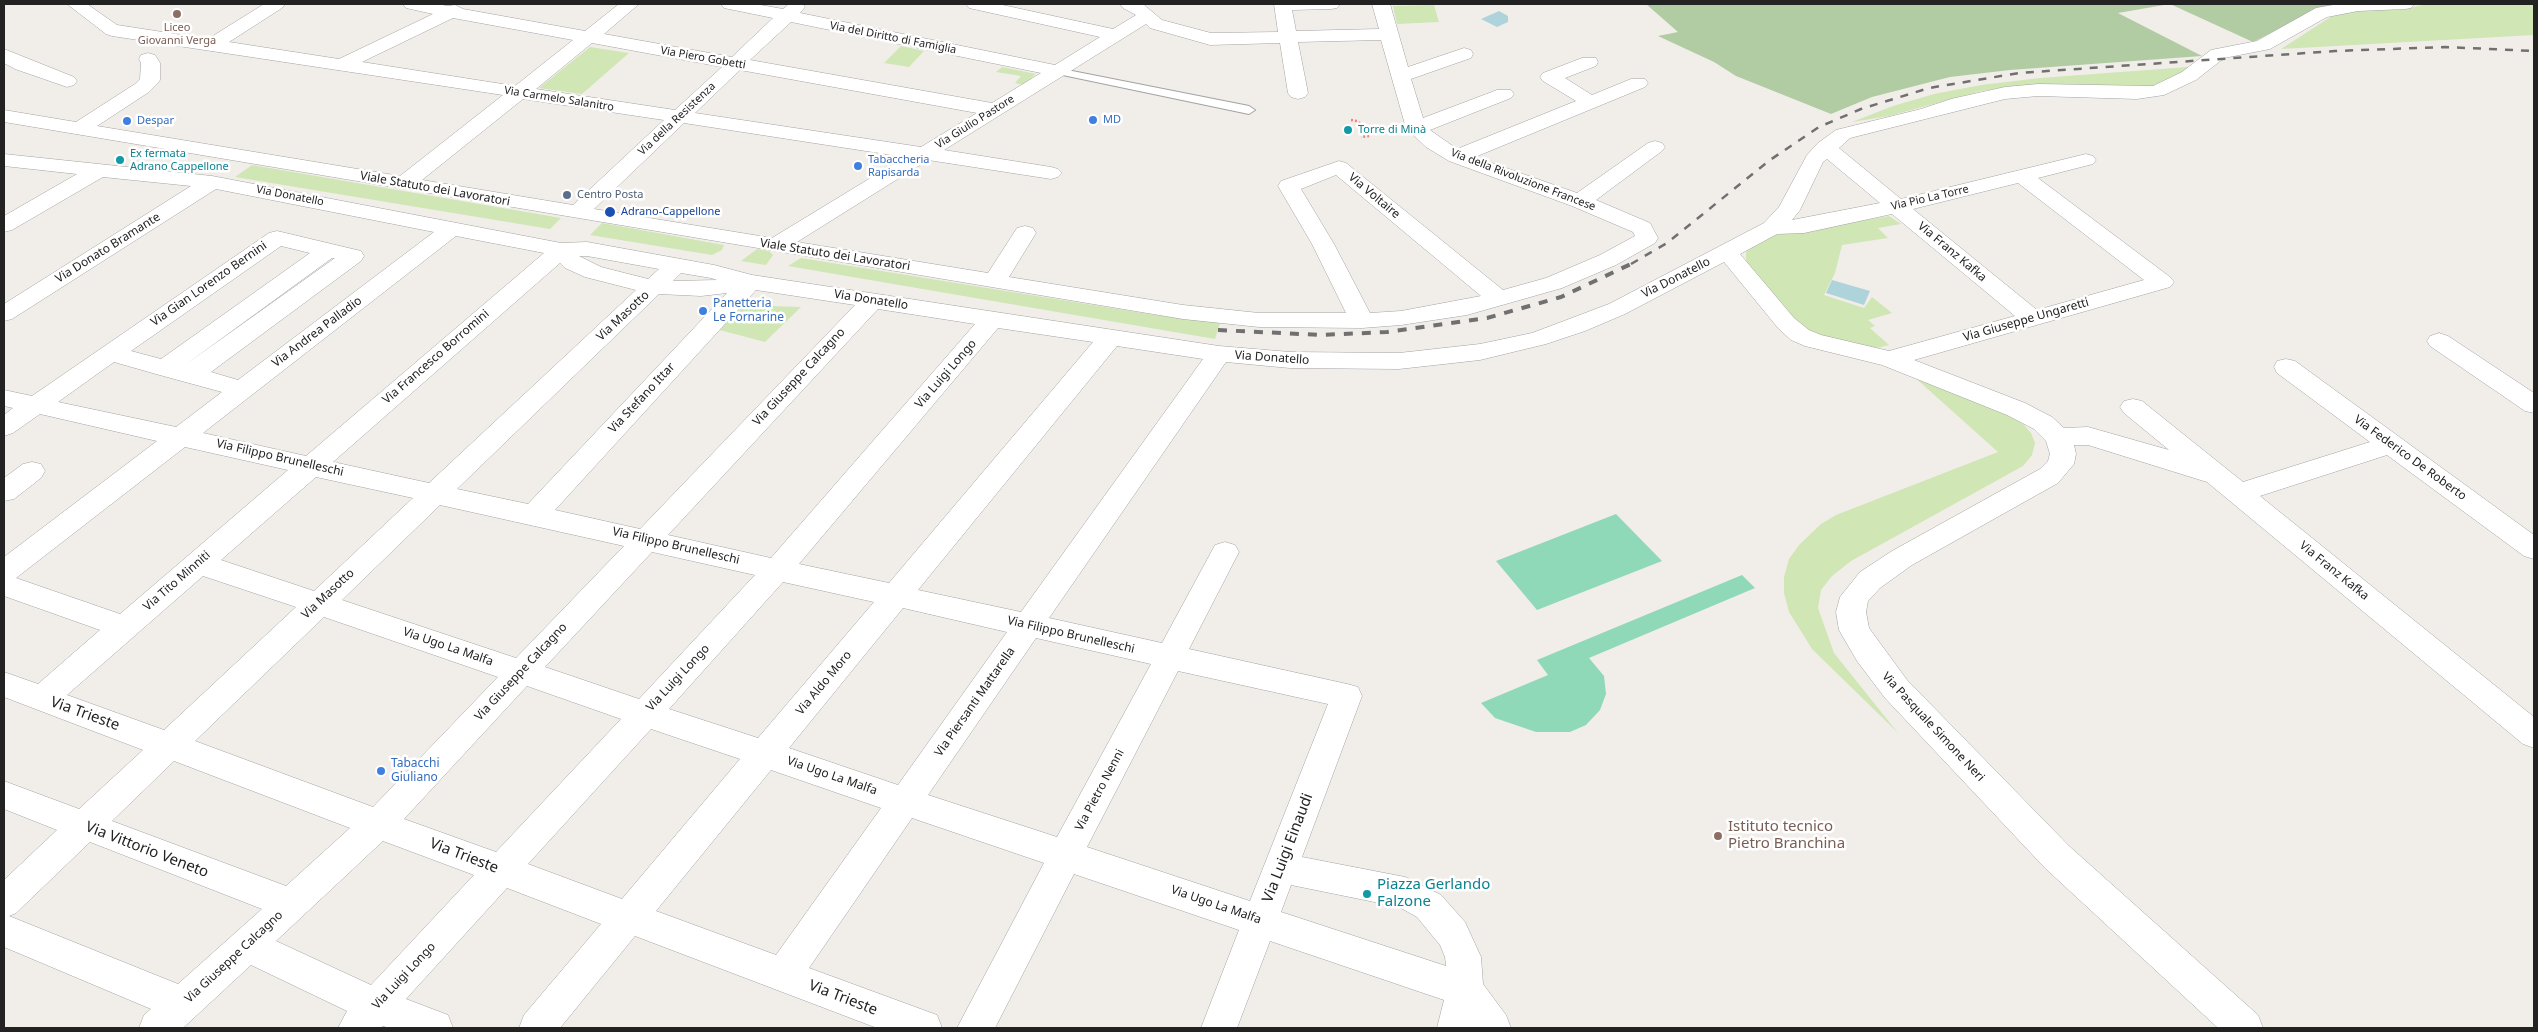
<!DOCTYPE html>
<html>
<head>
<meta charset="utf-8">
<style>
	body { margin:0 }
	#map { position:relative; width:2538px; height:1032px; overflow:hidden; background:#f1eeea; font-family:"Noto Sans",sans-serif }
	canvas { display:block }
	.frame { position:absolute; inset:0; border:5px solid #222; pointer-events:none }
</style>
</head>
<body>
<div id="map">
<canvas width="2538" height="1032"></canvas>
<div class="frame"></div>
</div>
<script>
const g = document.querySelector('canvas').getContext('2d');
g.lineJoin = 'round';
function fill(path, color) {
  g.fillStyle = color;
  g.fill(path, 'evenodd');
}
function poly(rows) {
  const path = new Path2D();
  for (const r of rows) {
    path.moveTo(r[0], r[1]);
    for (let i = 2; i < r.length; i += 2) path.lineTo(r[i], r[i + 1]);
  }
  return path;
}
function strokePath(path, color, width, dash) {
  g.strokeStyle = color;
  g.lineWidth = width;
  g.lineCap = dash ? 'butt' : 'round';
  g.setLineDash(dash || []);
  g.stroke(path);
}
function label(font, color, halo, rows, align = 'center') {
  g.font = font + ' "Noto Sans",sans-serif';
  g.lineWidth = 5;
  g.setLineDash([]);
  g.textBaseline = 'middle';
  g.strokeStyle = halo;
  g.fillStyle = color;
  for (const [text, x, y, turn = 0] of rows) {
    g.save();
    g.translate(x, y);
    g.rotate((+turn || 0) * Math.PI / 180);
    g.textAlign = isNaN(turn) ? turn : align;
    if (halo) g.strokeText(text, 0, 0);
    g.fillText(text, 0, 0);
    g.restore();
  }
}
fill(poly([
	[2427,4,2534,4,2534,35,2281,49,2332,16,2345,12,2363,10,2401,10],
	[1434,5,1439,22,1397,24,1393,6],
	[901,46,924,51,909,67,884,63],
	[590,47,629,53,582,94,539,88],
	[1002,67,1036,74,1023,85,1015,83,1021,76,996,72],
	[2188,67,2188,71,2159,87,2017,86,1981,91,1889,116,1852,122,1893,106,1934,94,1981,85,2040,78],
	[252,165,561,218,550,229,235,177],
	[1889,216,1901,224,1878,228,1888,238,1842,245,1835,273,1824,295,1864,308,1872,297,1892,313,1868,320,1875,326,1870,328,1889,345,1877,348,1858,346,1812,334,1802,329,1746,263,1746,252,1751,244,1770,236],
	[602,223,724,245,722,250,712,255,590,235],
	[757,249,769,251,773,255,766,265,741,261],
	[801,258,1155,315,1220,323,1215,339,788,266],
	[738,305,801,307,765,342,716,329],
	[1912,375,2003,413,2023,424,2031,433,2035,443,2032,455,2023,466,1851,561,1832,576,1821,590,1818,608,1834,653,1898,733,1812,649,1789,612,1784,593,1784,577,1789,559,1799,545,1821,524,1836,515,1998,452]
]), '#d0e6b5');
fill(poly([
	[1646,4,2338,4,2321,7,2253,42,2170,4,2118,13,2202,56,2010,70,1950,77,1872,97,1831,114,1736,76,1714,62,1658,36,1678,32]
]), '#b1cca2');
fill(poly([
	[1616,514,1662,561,1537,610,1496,561],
	[1742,575,1755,588,1589,658,1604,676,1606,694,1600,710,1586,725,1570,732,1536,732,1495,718,1481,703,1548,675,1537,660]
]), '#8fd8b8');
fill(poly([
	[1499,11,1508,16,1508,22,1497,27,1481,19],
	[1832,280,1870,291,1864,305,1826,293]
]), '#aed3da');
const lane = poly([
	[1057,68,1249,106,1255,110,1249,114,1053,73,1053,69,1057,68]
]);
const street = poly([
	[67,4,87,4,117,25,208,39,264,4,285,4,282,8,229,42,339,59,433,14,406,8,403,4,436,4,448,6,455,5,463,9,585,31,619,4,639,4,604,34,732,57,773,18,724,8,721,4,755,4,783,9,789,4,803,4,805,7,800,13,1055,65,1100,37,969,8,966,4,998,4,1113,29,1136,15,1123,8,1120,4,1143,4,1162,20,1211,33,1278,32,1274,4,1340,4,1337,8,1331,9,1292,10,1296,31,1379,29,1372,4,1390,4,1408,67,1464,48,1471,50,1473,54,1471,58,1411,79,1423,118,1497,90,1511,90,1514,94,1511,98,1430,130,1457,149,1576,101,1543,81,1540,77,1543,73,1582,58,1596,58,1598,62,1596,66,1565,78,1592,95,1631,79,1645,79,1648,83,1645,87,1475,157,1577,193,1648,143,1655,141,1662,143,1665,147,1662,151,1596,200,1650,223,1658,238,1655,243,1616,265,1562,288,1467,315,1401,325,1362,328,1259,327,1183,319,4,122,4,110,76,122,135,84,140,79,141,63,139,59,141,55,148,53,155,55,160,63,160,80,157,84,149,92,97,126,400,176,503,95,112,36,106,34,67,4],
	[453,18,573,40,515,86,362,62,453,18],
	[791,22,1041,73,992,103,750,60,791,22],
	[1146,24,1150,28,1210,45,1280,43,1288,93,1291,97,1298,99,1305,97,1308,93,1298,42,1381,40,1406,128,1426,147,1449,161,1572,206,1633,232,1635,236,1600,255,1546,278,1503,290,1346,163,1339,161,1281,181,1278,186,1312,244,1346,313,1259,313,1183,305,1009,277,1036,233,1033,228,1025,226,1017,228,988,273,797,242,928,160,1051,179,1058,177,1062,173,1058,169,1051,167,944,150,1146,24],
	[592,43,722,67,675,110,536,89,592,43],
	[740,70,977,113,921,147,695,113,740,70],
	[523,99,664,120,573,205,422,180,523,99],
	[684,123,905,157,772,238,594,209,684,123],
	[1336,175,1481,296,1401,311,1370,313,1334,244,1301,189,1336,175],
	[2339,4,2414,4,2411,8,2405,9,2358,11,2327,17,2270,49,2224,58,2196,80,2164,95,2137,99,2038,96,2005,99,1850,138,1839,148,1901,199,2086,154,2093,156,2096,160,2093,164,2038,178,2170,277,2174,282,2170,287,1914,360,2025,403,2052,417,2064,428,2088,427,2169,450,2124,413,2120,407,2124,401,2133,399,2142,401,2243,482,2370,442,2277,373,2274,367,2277,361,2286,359,2295,361,2534,535,2534,559,2524,556,2387,455,2260,496,2534,717,2534,748,2523,744,2207,482,2088,445,2074,445,2076,454,2074,464,2058,483,1912,565,1880,588,1868,601,1866,612,1869,628,1907,680,2069,846,2258,1015,2263,1028,2218,1028,2045,868,1885,698,1857,661,1839,630,1836,612,1840,597,1860,572,1892,551,2040,469,2048,461,2050,454,2046,441,2034,429,2007,415,1882,365,1805,346,1791,340,1778,328,1724,262,1625,314,1585,331,1546,344,1480,360,1399,369,1290,368,1226,362,1049,618,1162,643,1215,545,1225,542,1235,545,1239,552,1189,649,1347,684,1358,687,1362,696,1302,857,1405,877,1441,895,1465,922,1481,957,1483,984,1506,1015,1511,1028,1437,1028,1444,1000,1270,941,1237,1028,1201,1028,1239,930,1074,874,995,1028,957,1028,1044,863,912,818,809,968,937,1015,942,1028,877,1028,635,936,560,1028,519,1028,524,1015,601,924,507,888,406,999,448,1015,453,1028,389,1028,383,1026,380,1028,338,1028,347,1011,251,965,183,1028,139,1028,144,1015,151,1009,4,947,4,880,57,830,4,809,4,781,79,809,143,750,4,697,4,672,38,684,100,630,4,596,4,557,157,441,40,414,13,433,4,436,4,415,13,408,4,406,4,390,32,396,269,233,277,231,361,251,364,256,361,261,211,372,238,380,434,232,216,189,12,319,4,321,4,304,191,186,103,177,12,230,4,232,4,216,77,174,4,166,4,154,212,176,561,243,587,242,714,265,752,275,1219,346,1290,352,1399,353,1480,344,1532,333,1609,304,1764,223,1779,207,1807,155,1818,143,1836,130,1921,109,1951,99,2005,87,2038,84,2153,86,2182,72,2211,50,2257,41,2316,8,2339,4],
	[1827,159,1880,203,1792,220,1800,210,1823,162,1827,159],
	[2018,183,2144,280,2037,310,1913,209,2018,183],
	[1892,214,2015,316,1889,351,1821,335,1809,330,1794,318,1740,254,1777,234,1804,233,1892,214],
	[456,236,544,253,306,456,203,433,456,236],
	[281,246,310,253,161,359,131,351,281,246],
	[579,256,587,256,659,269,648,279,601,267,579,256],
	[332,258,335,258,185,365,332,258],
	[560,263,565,268,585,277,636,290,429,483,333,462,560,263],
	[681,273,711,278,717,280,673,281,681,273],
	[756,290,855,305,640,529,555,510,756,290],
	[727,293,528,504,457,489,659,294,701,296,727,293],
	[878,309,975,324,771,558,668,535,878,309],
	[998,328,1093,342,889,583,799,564,998,328],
	[1117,346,1203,359,1021,612,918,590,1117,346],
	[114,362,156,374,222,392,176,427,58,402,114,362],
	[185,447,288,470,120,614,16,578,185,447],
	[316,477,413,498,314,591,221,560,316,477],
	[440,505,624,546,516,658,342,600,440,505],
	[652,552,755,575,639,699,545,667,652,552],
	[203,576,296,607,164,730,67,695,203,576],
	[783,582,874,602,758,738,669,709,783,582],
	[903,608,1007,632,898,785,789,748,903,608],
	[324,617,498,677,373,807,195,741,324,617],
	[1036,638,1151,664,1057,837,928,795,1036,638],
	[1178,671,1328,704,1250,901,1087,847,1178,671],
	[527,686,621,719,496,852,404,819,527,686],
	[651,729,740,759,622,899,528,864,651,729],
	[174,761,350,828,286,886,112,821,174,761],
	[771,770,881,808,776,955,656,911,771,770],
	[383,841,474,875,371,985,276,941,383,841],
	[90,842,262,909,178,984,9,916,16,913,90,842],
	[1291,885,1399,907,1417,917,1440,945,1445,957,1446,966,1281,912,1291,885],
	[4,49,74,77,77,81,74,85,67,87,15,69,4,63,4,49],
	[2439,333,2448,336,2534,393,2534,413,2525,411,2430,346,2427,341,2430,336,2439,333],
	[32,462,41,464,45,471,41,478,14,499,4,501,4,478,23,464,32,462]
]);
strokePath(lane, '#a3a3a3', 2);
strokePath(street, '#a3a3a3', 1);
strokePath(poly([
	[1351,120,1357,121,1369,130,1370,136,1361,137]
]), '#ee827e', 2.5, [2, 2]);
fill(lane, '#fff');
fill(street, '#fff');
strokePath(poly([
	[1631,264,1667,243,1770,160,1819,127,1861,109,1929,88,2019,73,2335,51,2445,47,2534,51]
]), '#707070', 2.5, [8, 8]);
strokePath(poly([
	[1218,330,1321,335,1387,332,1487,318,1561,297,1633,263]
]), '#707070', 4, [9, 9]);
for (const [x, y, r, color] of [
	[177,14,5,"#8d6e63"],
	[1093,120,5,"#3f7fe0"],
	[127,121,5,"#3f7fe0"],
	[1348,130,5,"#0f9aa8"],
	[120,160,5,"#0f9aa8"],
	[858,166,5,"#3f7fe0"],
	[567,195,5,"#5c6f8a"],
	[610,212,6,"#1a4fb4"],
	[703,311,5,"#3f7fe0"],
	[381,771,5,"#3f7fe0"],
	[1718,836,5,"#8d6e63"],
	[1367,894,5,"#0f9aa8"]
]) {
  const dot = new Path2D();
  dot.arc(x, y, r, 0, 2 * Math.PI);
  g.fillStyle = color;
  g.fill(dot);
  strokePath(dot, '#fff', 2);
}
label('11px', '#785e54', '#fff', [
	["Liceo",177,28],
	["Giovanni Verga",177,41]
]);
label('11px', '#222', '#fff', [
	["Via del Diritto di Famiglia",893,38,11],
	["Via Piero Gobetti",703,58,10],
	["Via Carmelo Salanitro",559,99,9],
	["Via della Resistenza",677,119,-43],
	["Via Giulio Pastore",975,122,-32],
	["Via della Rivoluzione Francese",1523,180,21],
	["Via Donatello",290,196,11],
	["Via Pio La Torre",1930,198,-13]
]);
label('11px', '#366cbe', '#fff', [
	["MD",1103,120],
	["Despar",137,121],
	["Tabaccheria",868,160],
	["Rapisarda",868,173]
], 'left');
label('11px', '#0d838f', '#fff', [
	["Torre di Minà",1358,130],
	["Ex fermata",130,154],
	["Adrano Cappellone",130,167]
], 'left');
label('11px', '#4e5e75', '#fff', [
	["Centro Posta",577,195]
], 'left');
label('11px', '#164399', '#fff', [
	["Adrano-Cappellone",621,212]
], 'left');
label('12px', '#222', '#fff', [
	["Viale Statuto dei Lavoratori",435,189,10],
	["Via Voltaire",1374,196,40],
	["Via Donato Bramante",108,248,-32],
	["Via Franz Kafka",1952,252,40],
	["Viale Statuto dei Lavoratori",835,255,9],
	["Via Donatello",1676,278,-27],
	["Via Gian Lorenzo Bernini",209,284,-35],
	["Via Donatello",871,300,9],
	["Via Masotto",623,316,-43],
	["Via Giuseppe Ungaretti",2026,320,-16],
	["Via Andrea Palladio",317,332,-37],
	["Via Francesco Borromini",436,357,-41],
	["Via Donatello",1272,358,4],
	["Via Luigi Longo",946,374,-49],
	["Via Giuseppe Calcagno",799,377,-47],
	["Via Stefano Ittar",642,398,-47],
	["Via Filippo Brunelleschi",280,458,13],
	["Via Federico De Roberto",2410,458,36],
	["Via Filippo Brunelleschi",676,546,13],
	["Via Franz Kafka",2334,571,39],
	["Via Tito Minniti",177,581,-41],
	["Via Masotto",328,594,-43],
	["Via Filippo Brunelleschi",1071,635,13],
	["Via Ugo La Malfa",448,647,19],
	["Via Giuseppe Calcagno",521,672,-47],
	["Via Luigi Longo",678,678,-47],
	["Via Aldo Moro",824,683,-50],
	["Via Piersanti Mattarella",975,702,-55],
	["Via Pasquale Simone Neri",1933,727,47],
	["Via Ugo La Malfa",832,776,19],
	["Via Pietro Nenni",1100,790,-62],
	["Via Ugo La Malfa",1216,905,19],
	["Via Giuseppe Calcagno",234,957,-43],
	["Via Luigi Longo",404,976,-47]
]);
label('12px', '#366cbe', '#fff', [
	["Panetteria",713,304],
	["Le Fornarine",713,318],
	["Tabacchi",391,764],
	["Giuliano",391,778]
], 'left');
label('15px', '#222', '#fff', [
	["Via Trieste",85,714,20],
	["Via Luigi Einaudi",1288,848,-69],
	["Via Vittorio Veneto",147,850,21],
	["Via Trieste",464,856,21],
	["Via Trieste",843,998,21]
]);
label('15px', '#785e54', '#fff', [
	["Istituto tecnico",1728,827],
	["Pietro Branchina",1728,844]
], 'left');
label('15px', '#0d838f', '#fff', [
	["Piazza Gerlando",1377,885],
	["Falzone",1377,902]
], 'left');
</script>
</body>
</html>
